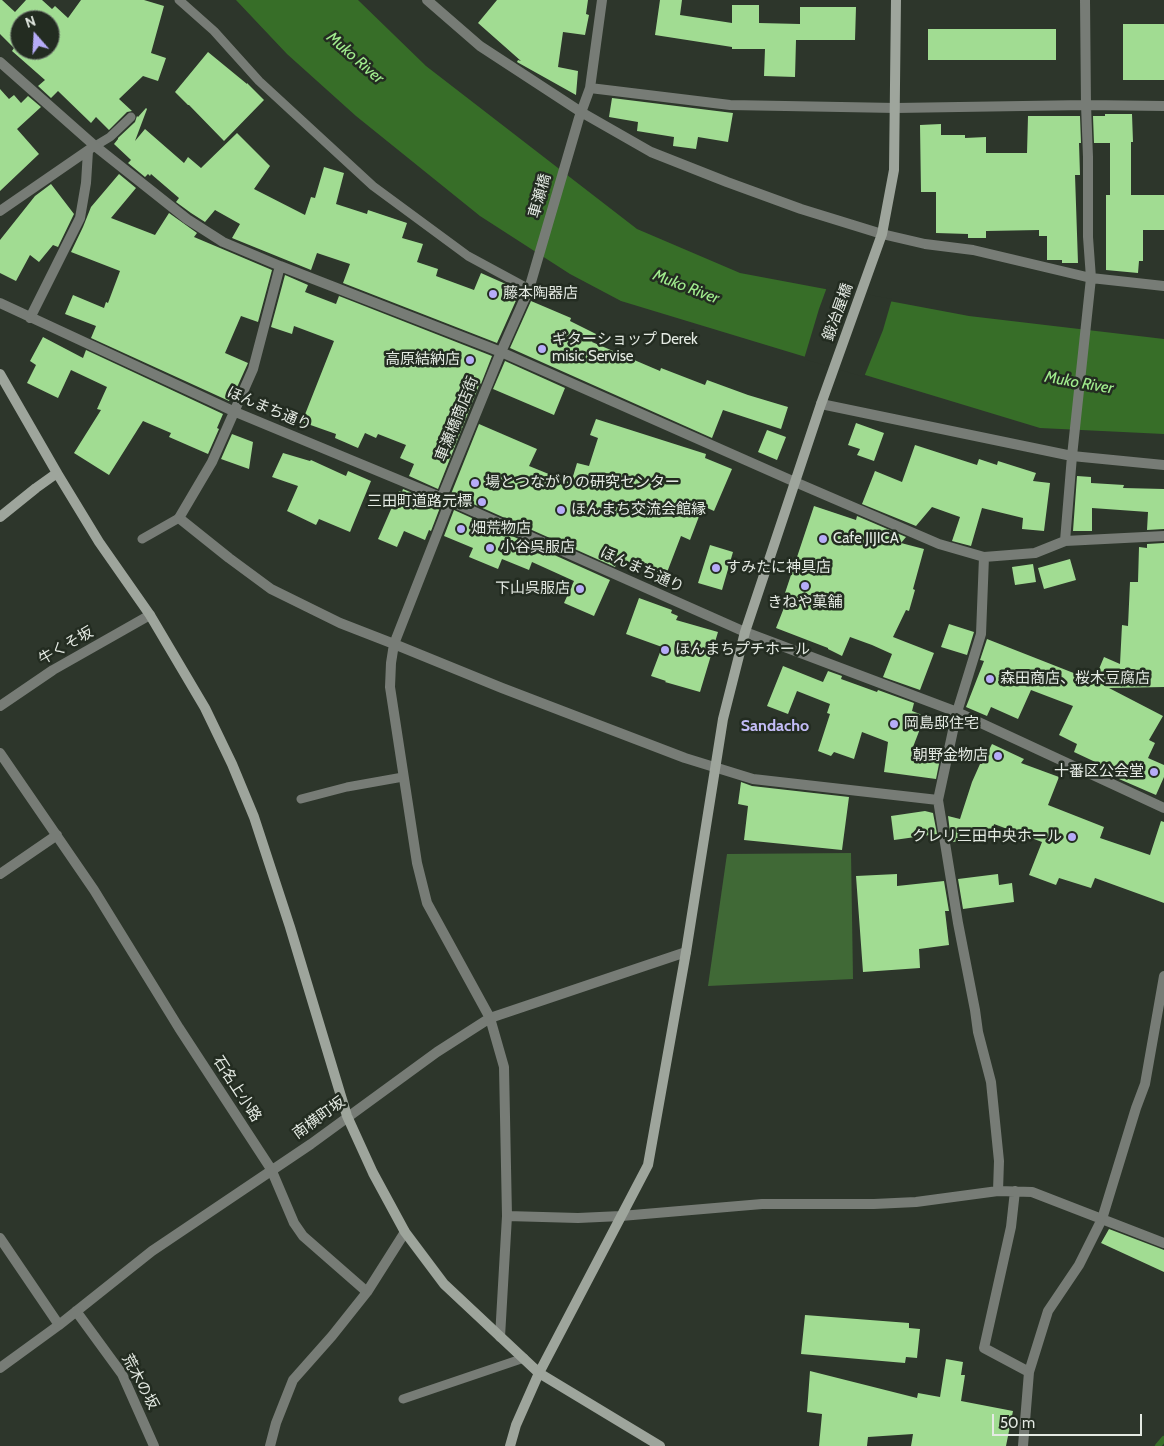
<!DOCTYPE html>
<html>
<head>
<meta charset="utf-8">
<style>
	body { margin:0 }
	#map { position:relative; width:1164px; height:1446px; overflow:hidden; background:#2d362b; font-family:Cabin,sans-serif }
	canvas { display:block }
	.north { position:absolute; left:10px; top:10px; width:50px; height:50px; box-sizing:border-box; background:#232c21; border:1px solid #70786f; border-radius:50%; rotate:341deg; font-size:14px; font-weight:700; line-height:20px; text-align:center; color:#e4eae3 }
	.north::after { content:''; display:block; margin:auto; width:18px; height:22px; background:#b6acf8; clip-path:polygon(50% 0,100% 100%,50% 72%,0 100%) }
	.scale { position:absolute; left:992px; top:1414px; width:150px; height:22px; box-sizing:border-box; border:2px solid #e4eae3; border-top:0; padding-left:6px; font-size:15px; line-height:18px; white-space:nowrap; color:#e4eae3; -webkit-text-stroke:4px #232c21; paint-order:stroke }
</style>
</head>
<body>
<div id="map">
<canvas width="1164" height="1446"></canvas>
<div class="north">N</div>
<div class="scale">50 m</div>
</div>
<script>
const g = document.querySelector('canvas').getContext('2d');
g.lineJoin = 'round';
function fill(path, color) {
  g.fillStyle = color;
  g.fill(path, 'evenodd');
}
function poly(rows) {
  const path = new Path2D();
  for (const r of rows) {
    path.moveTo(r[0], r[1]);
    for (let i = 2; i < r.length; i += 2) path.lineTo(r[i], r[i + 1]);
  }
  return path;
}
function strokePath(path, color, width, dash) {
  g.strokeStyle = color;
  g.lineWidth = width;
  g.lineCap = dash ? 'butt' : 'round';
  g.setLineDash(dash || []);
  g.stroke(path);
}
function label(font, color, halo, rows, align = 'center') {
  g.font = font + ' Cabin,"Noto Sans JP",sans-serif';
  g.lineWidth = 5;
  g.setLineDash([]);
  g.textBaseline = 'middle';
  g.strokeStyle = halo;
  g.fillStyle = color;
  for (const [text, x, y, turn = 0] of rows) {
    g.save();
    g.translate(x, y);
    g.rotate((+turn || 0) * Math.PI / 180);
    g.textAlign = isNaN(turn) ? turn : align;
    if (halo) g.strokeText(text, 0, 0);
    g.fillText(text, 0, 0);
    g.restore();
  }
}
fill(poly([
	[851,853,853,979,708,986,727,854]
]), '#406936');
fill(poly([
	[236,0,358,0,426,66,637,229,740,273,969,316,1164,339,1164,434,1040,428,621,301,570,274,480,216,356,116,287,54]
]), '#376e28');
fill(poly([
	[827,287,892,299,883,330,864,377,804,359,819,309]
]), '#2d362b');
strokePath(poly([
	[1158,1446,1164,1439]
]), '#376e28', 6);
fill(poly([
	[0,0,2,0,15,12,26,0,42,0,52,9,55,6,68,18,81,0,144,0,164,6,151,53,166,58,158,81,143,76,119,99,132,111,127,112,109,130,96,117,91,123,58,91,51,98,38,86,45,80,12,51,14,48,0,34],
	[20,20,50,20,50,50,20,50],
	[497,0,588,0,586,14,589,15,585,35,563,32,558,67,578,71,576,95,517,62,518,60,521,61,478,23],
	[660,0,682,0,680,15,732,23,732,5,759,5,759,23,800,24,800,7,856,7,855,40,796,40,795,77,764,76,765,49,732,49,732,47,655,35],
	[1123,24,1164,24,1164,80,1123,80],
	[928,29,1056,29,1056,60,928,60],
	[208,52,247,84,247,83,264,100,224,141,189,105,188,105,175,92],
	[0,89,9,99,14,95,21,103,28,96,41,107,17,129,39,154,0,191],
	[612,98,733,113,728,142,698,137,696,149,673,146,674,137,637,131,638,122,609,117],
	[146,108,147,109,135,141,145,129,184,163,188,157,201,168,237,133,270,166,254,189,305,215,311,197,315,198,324,167,344,173,336,204,367,214,368,210,407,223,402,238,423,244,417,262,438,269,436,276,474,290,481,273,517,289,515,294,518,296,497,343,343,283,350,264,317,253,311,270,232,238,240,224,215,210,205,222,191,213,176,202,179,198,151,174,150,176,148,174,145,177,128,163,131,160,114,144,118,139,118,138,135,122,137,116,138,117],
	[1105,114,1132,114,1133,142,1131,142,1131,195,1164,195,1164,230,1143,230,1143,261,1139,261,1138,273,1106,270,1106,195,1110,195,1110,143,1094,143,1093,116,1105,116],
	[1028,116,1080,116,1081,143,1079,143,1080,175,1075,175,1078,263,1062,263,1062,260,1047,260,1047,236,1039,236,1039,230,986,231,986,238,968,238,968,234,936,233,936,192,921,192,920,125,941,124,941,135,965,135,965,138,986,137,986,153,1027,153],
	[119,174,136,188,111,218,155,235,169,213,197,233,194,237,272,270,258,322,241,316,225,353,248,363,234,394,232,393,229,401,91,338,96,326,65,314,73,295,104,308,106,302,108,303,120,271,71,252,83,227,91,207],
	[51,184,74,214,73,216,58,247,53,245,39,262,30,255,16,281,0,273,0,240,35,196],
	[285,275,308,285,305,292,336,304,339,296,492,356,481,384,480,383,438,489,409,476,414,464,400,458,406,445,378,434,376,438,365,433,358,448,335,438,336,434,302,422,334,341,294,326,292,334,271,327],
	[531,301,571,318,570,321,596,334,592,342,660,371,661,368,705,385,707,380,748,395,788,407,781,429,723,410,712,438,510,348],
	[43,337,83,358,86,350,223,414,217,428,219,429,208,454,169,437,171,433,143,421,109,475,74,453,101,410,97,409,107,387,71,370,58,398,27,383,36,365,30,361],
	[505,361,565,388,554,415,493,389],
	[596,419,706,454,705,458,732,469,714,511,703,506,690,540,681,536,666,575,619,559,615,567,451,494,479,424,537,449,529,466,571,483,577,463,589,466,598,438,590,435],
	[856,423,884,433,874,461,857,455,860,449,848,445],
	[767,430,786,437,777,460,758,452],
	[232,434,253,442,249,469,221,459],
	[915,445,977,465,979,459,997,465,998,461,1036,473,1033,481,1050,483,1044,531,1022,529,1023,518,982,508,971,546,952,541,960,517,932,507,916,526,862,504,875,471,902,482],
	[283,453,310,461,311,460,346,476,348,471,371,481,350,532,319,519,316,525,287,511,298,486,272,477],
	[1077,476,1091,477,1091,483,1124,485,1123,488,1164,489,1164,529,1147,530,1148,512,1092,508,1092,531,1073,531],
	[403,489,441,505,431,531,429,530,425,540,404,531,397,547,378,539,399,491,402,492],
	[814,506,856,520,857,516,906,537,901,543,924,549,913,589,915,590,909,611,906,610,893,637,934,653,920,690,883,677,892,654,872,645,850,637,842,656,828,649,828,648,776,628,789,595,785,593],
	[454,510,610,580,594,616,564,603,574,581,532,562,529,570,502,559,498,569,469,557,473,548,444,536],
	[1164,543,1164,687,1109,688,1163,716,1149,740,1155,743,1148,758,1164,765,1164,777,1156,795,1119,779,1121,776,1105,768,1106,767,1074,752,1077,744,1059,735,1073,706,1031,690,1018,719,991,707,987,716,966,707,984,661,980,660,987,639,1094,681,1104,657,1120,664,1122,625,1128,626,1130,582,1138,582,1139,547,1147,548,1147,544],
	[710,545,733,552,722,590,698,583],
	[1070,559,1076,580,1044,589,1038,568],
	[1033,564,1036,582,1015,585,1012,567],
	[639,598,672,610,671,613,678,616,676,620,718,632,700,692,665,682,666,681,651,676,662,647,626,634],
	[949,624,974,632,967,655,941,647],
	[783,666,823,682,828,671,842,676,841,679,877,692,878,690,914,703,912,711,925,716,913,747,941,754,936,779,884,772,888,742,862,732,854,759,834,752,831,756,818,751,830,714,827,713,830,704,797,691,788,714,767,706],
	[992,744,1024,759,1021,763,1059,777,1048,805,1104,827,1100,838,1150,855,1161,821,1164,822,1164,903,1095,878,1091,888,1059,878,1056,885,1029,875,1042,842,994,824,992,840,981,839,952,842,952,832,950,832,948,816,960,819,972,782,980,764,982,764],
	[741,782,752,786,849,797,842,850,744,840,748,806,738,804],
	[925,811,933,813,937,834,894,840,891,816],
	[897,874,897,886,944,881,949,911,945,911,949,945,919,949,920,968,863,972,856,876],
	[998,874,999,885,1012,883,1014,902,963,909,958,879],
	[1109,1229,1164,1250,1164,1272,1101,1243],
	[805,1315,909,1323,909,1328,920,1329,917,1358,906,1357,905,1363,801,1354],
	[946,1359,963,1362,961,1375,965,1375,961,1401,1013,1411,1006,1446,911,1446,913,1434,868,1437,867,1446,819,1446,822,1414,807,1412,810,1371,917,1398,918,1393,940,1397]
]), '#a1dc92');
strokePath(poly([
	[179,0,214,31,259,81,373,186,468,256,529,289],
	[95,146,110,137,131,117],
	[142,539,179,518],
	[301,799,347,787,403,777],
	[403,1399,524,1358]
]), '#777c76', 9);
strokePath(poly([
	[427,0,480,46,581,112,651,152,727,182,801,209,882,234,925,244,973,250,1091,278,1164,286],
	[0,62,95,146,187,219,223,242,280,266,501,352,795,482,939,544,984,557,1035,553,1065,541,1164,536],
	[590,88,730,105,896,108,1086,105,1164,106],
	[0,211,90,149],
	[280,266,253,369,212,462,179,518,229,558,271,589,340,623,394,644,502,688,685,758,753,779,938,800],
	[0,303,233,411,450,501,745,632,957,712,1164,808],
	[30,318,80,218,86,183,88,151],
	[821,404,1072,456,1164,465],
	[442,497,501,352,529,289,579,118,590,88,602,0],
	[450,501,394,644,391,663,390,687,417,863,427,903,490,1018,504,1067,507,1216,500,1337],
	[1065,541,1072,456,1091,278,1088,237,1088,157,1086,105,1085,0],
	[984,557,981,634,957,712,938,800,958,923,975,1010,978,1032,991,1082,999,1161,998,1191],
	[0,706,53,670,150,615],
	[0,753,94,890,179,1028,271,1169,294,1223,303,1236,367,1292],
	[0,874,57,835],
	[1015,1191,1011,1227,984,1348,1029,1372],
	[507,1216,578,1218,621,1216,762,1204,874,1204,916,1202,998,1191,1032,1192,1164,1243],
	[0,1238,59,1325],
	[76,1311,122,1374,154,1446],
	[0,1368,59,1325,152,1251,311,1144,437,1052,490,1018,686,952],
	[270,1446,276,1423,293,1380,332,1336,367,1292,405,1232],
	[1023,1446,1029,1372,1048,1311,1079,1265,1102,1219,1136,1108,1145,1084,1164,976]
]), '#777c76', 10);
strokePath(poly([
	[0,374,57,473,99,542,150,615,205,708,232,764,254,817,290,927,347,1116,373,1173,405,1232,444,1284,539,1373,660,1446],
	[0,517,36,488,57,473],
	[510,1446,516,1425,539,1373,648,1165,686,952,723,719,745,632,821,404,882,234,894,170,896,0]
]), '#9ea59c', 10);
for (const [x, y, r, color] of [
	[493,294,5,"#b6acf8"],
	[542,349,5,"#b6acf8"],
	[470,360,5,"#b6acf8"],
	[475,483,5,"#b6acf8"],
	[482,502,5,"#b6acf8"],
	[561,510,5,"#b6acf8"],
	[461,529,5,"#b6acf8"],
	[823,539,5,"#b6acf8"],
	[490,548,5,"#b6acf8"],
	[716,568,5,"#b6acf8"],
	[805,586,5,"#b6acf8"],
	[580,589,5,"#b6acf8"],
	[665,650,5,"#b6acf8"],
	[990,679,5,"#b6acf8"],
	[894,724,5,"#b6acf8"],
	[998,756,5,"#b6acf8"],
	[1154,772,5,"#b6acf8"],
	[1072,837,5,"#b6acf8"]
]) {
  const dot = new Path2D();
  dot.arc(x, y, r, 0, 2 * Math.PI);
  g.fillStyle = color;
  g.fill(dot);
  strokePath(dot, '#232c21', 2);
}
label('15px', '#e4eae3', '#232c21', [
	["車瀬橋",540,196,-74],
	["鍛冶屋橋",838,312,-70],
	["ほんまち通り",269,409,23],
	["車瀬橋商店街",457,419,-68],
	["ほんまち通り",642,570,24],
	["牛くそ坂",66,646,-30],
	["石名上小路",237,1089,57],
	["南横町坂",319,1118,-36],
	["荒木の坂",140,1382,62]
]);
label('15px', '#e4eae3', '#232c21', [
	["藤本陶器店",503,294],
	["ギターショップ Derek",552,340],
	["misic Servise",552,357],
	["高原結納店",460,360,"right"],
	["場とつながりの研究センター",485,483],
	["三田町道路元標",472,502,"right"],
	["ほんまち交流会館縁",571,510],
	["畑荒物店",471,529],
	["Cafe JIJICA",833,539],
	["小谷呉服店",500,548],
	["すみたに神具店",726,568],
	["下山呉服店",570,589,"right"],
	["きねや菓舗",805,603,"center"],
	["ほんまちプチホール",675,650],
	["森田商店、桜木豆腐店",1000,679],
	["岡島邸住宅",904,724],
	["朝野金物店",988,756,"right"],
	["十番区公会堂",1144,772,"right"],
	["クレリ三田中央ホール",1062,837,"right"]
], 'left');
label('italic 16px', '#a1ed8e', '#232c21', [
	["Muko River",355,58,41],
	["Muko River",686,287,21],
	["Muko River",1079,383,10]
]);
label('bold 16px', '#c3bcf6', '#232c21', [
	["Sandacho",775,726]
]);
</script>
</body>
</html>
